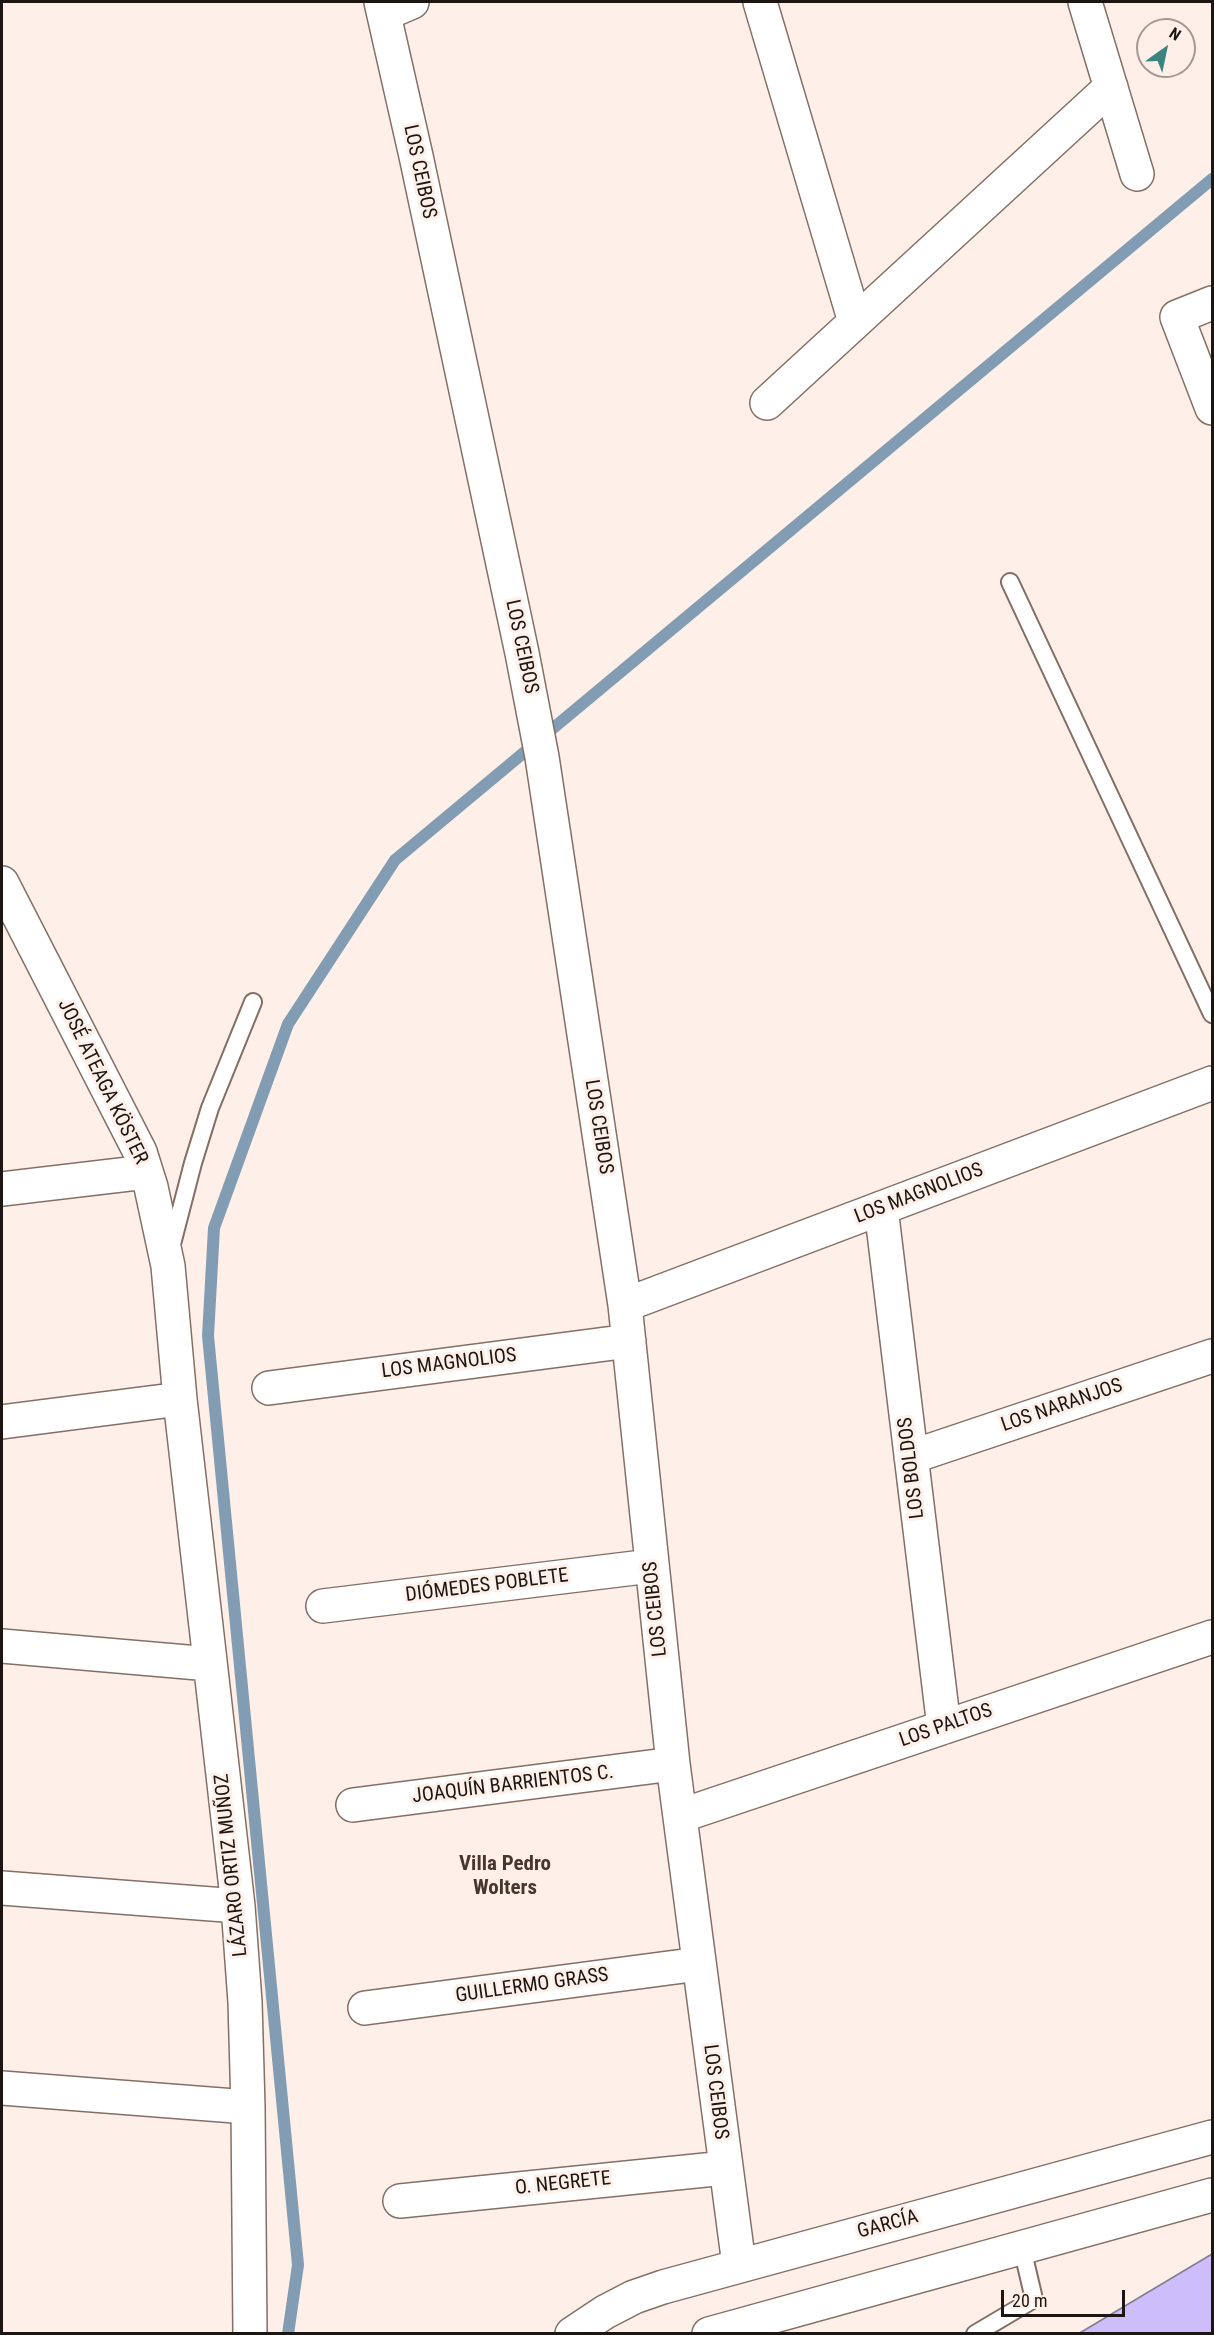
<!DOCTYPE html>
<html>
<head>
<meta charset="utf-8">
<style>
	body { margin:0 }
	#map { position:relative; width:1214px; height:2335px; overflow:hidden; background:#fef0e9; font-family:"Roboto Condensed",sans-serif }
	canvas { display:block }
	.frame { position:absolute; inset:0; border:3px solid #1d1511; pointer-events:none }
	.north { position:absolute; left:1136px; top:18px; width:60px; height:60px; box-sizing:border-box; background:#fef0e9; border:2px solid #a49893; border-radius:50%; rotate:33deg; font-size:16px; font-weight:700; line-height:24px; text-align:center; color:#1d1511 }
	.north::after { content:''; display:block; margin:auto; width:21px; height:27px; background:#3c8480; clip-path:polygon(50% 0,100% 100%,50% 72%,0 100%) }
	.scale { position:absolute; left:1001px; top:2290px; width:124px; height:27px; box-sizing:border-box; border:3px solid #1d1511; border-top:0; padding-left:8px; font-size:18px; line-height:21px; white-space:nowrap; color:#1d1511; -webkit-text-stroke:4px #fef0e9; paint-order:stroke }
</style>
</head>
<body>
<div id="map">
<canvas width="1214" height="2335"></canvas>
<div class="frame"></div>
<div class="north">N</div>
<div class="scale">20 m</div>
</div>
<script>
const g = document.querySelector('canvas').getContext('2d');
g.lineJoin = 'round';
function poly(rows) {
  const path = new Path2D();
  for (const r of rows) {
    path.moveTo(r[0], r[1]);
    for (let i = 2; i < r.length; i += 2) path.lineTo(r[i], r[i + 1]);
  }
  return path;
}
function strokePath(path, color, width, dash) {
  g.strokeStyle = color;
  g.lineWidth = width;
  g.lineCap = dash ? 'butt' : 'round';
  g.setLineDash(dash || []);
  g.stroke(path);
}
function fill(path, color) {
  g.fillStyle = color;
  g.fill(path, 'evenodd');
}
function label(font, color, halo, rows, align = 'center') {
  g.font = font + ' "Roboto Condensed",sans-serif';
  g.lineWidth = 6;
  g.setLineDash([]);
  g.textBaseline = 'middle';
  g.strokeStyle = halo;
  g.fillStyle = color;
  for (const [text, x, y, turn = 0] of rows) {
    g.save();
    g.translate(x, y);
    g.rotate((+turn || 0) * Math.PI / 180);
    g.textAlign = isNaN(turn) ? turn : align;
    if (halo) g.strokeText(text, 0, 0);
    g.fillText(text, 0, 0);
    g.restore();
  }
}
strokePath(poly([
	[288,2334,298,2265,208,1336,214,1228,288,1024,395,860,1212,179]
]), '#829cb3', 12);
const building = poly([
	[1212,2254,1212,2334,1078,2334,1212,2254]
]);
fill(building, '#cdbdfb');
strokePath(building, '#827d91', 1.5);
const lane = poly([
	[1010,582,1212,1014],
	[171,1248,193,1163,210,1108,253,1002],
	[975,2334,1034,2299,1022,2248]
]);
const street = poly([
	[381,2,416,156,522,653,542,757,625,1305,673,1764,739,2265],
	[760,2,855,322],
	[1085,2,1137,174],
	[384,14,412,2],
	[1212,303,1177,317,1212,408],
	[767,403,1111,87],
	[2,883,140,1152,151,1187,168,1266,180,1399,238,1906,245,2002,248,2107,250,2334],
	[2,1189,146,1172],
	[881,1208,944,1727],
	[625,1305,1212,1083],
	[269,1388,629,1341],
	[2,1422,180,1399],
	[911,1457,1212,1356],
	[323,1606,651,1566],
	[2,1646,210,1664],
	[353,1805,673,1764],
	[680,1816,1212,1637],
	[2,1888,238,1906],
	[365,2008,699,1964],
	[2,2088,248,2107],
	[400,2201,725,2168]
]);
const secondary = poly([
	[572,2334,605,2312,634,2297,663,2287,1212,2137],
	[709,2334,1212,2195]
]);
strokePath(lane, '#836f64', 20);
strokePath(street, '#836f64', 36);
strokePath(secondary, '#836f64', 36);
strokePath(lane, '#fff', 16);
strokePath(street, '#fff', 33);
strokePath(secondary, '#fff', 33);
label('20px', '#1d1511', '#fef0e9', [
	["LOS CEIBOS",419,172,78],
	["LOS CEIBOS",521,647,78],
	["JOSÉ ATEAGA KÖSTER",102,1082,64],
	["LOS CEIBOS",598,1127,81],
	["LOS MAGNOLIOS",919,1194,-21],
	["LOS MAGNOLIOS",449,1364,-7],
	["LOS NARANJOS",1062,1406,-19],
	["LOS BOLDOS",912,1468,-97],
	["DIÓMEDES POBLETE",487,1586,-7],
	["LOS CEIBOS",656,1609,-96],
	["LOS PALTOS",946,1726,-19],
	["JOAQUÍN BARRIENTOS C.",513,1785,-7],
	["LÁZARO ORTIZ MUÑOZ",232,1865,-96],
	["GUILLERMO GRASS",532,1986,-8],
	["LOS CEIBOS",715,2092,83],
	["O. NEGRETE",563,2184,-6],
	["GARCÍA",888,2225,-15]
]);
label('bold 21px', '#48362c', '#fef0e9', [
	["Villa Pedro",505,1865],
	["Wolters",505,1889]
]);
</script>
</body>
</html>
